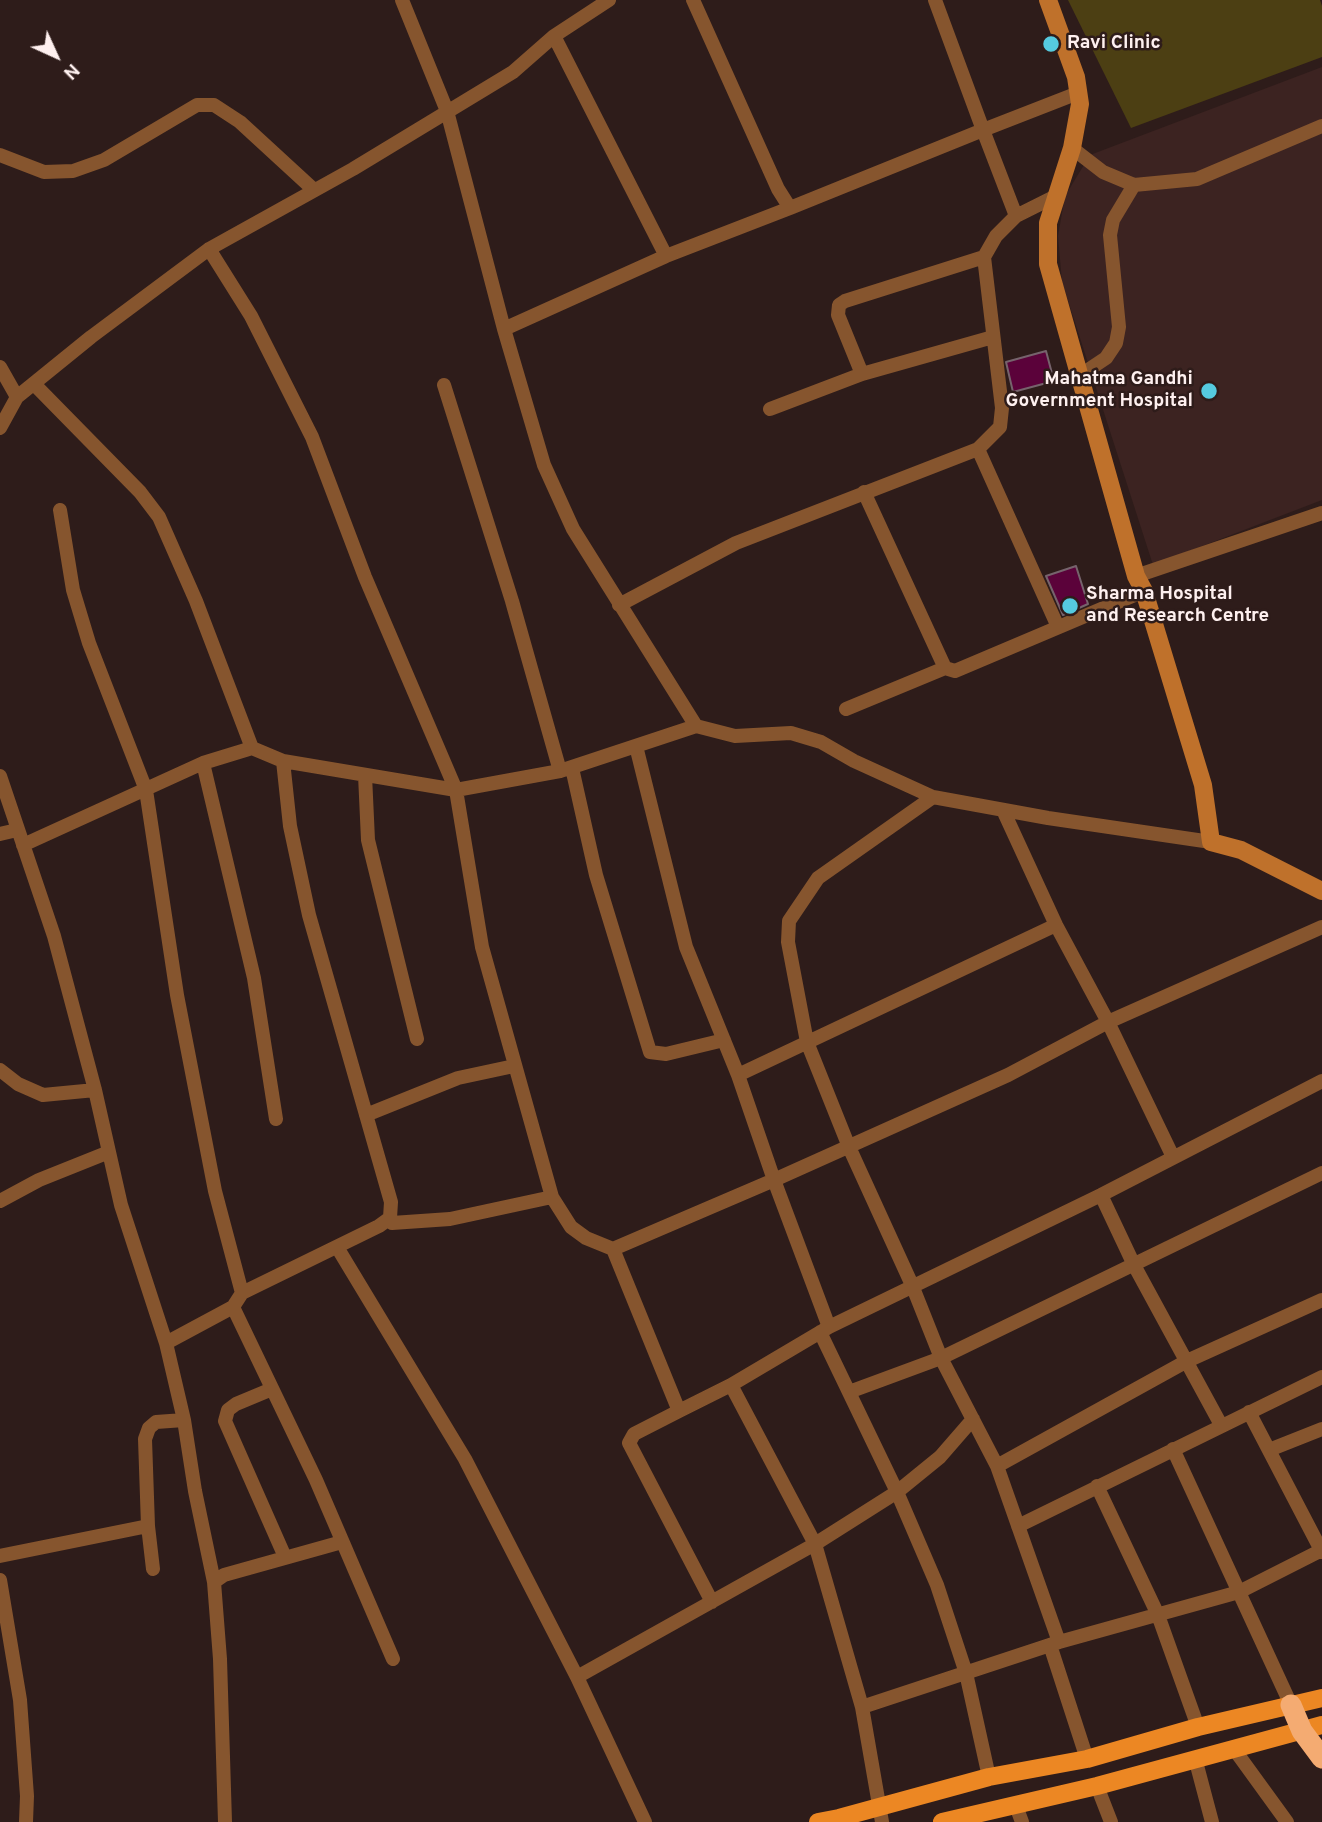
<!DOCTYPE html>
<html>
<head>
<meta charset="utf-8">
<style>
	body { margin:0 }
	#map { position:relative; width:1322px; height:1822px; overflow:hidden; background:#2e1c1a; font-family:Overpass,sans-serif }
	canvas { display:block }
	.north { position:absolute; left:21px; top:21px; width:70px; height:70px; -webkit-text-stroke:5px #2e1c1a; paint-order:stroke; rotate:135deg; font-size:19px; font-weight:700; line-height:28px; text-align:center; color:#fef0ef }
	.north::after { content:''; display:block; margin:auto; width:24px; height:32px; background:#fef0ef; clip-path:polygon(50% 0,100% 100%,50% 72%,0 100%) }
</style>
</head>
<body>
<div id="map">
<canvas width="1322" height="1822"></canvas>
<div class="north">N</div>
</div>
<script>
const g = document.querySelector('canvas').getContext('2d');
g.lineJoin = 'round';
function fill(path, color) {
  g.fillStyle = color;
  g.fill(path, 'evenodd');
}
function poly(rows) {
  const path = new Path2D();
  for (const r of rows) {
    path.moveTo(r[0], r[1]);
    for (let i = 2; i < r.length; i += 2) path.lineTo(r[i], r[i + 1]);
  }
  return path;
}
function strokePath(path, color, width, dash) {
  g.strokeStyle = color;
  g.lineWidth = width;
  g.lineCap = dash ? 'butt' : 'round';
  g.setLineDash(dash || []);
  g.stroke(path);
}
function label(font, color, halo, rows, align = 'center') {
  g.font = font + ' Overpass,sans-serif';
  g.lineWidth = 5;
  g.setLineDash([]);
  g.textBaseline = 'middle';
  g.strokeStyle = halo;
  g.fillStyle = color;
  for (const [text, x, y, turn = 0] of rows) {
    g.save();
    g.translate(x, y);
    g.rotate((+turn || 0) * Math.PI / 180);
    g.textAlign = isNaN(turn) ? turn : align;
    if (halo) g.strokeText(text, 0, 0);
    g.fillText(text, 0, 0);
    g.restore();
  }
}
fill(poly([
	[1322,67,1322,500,1153,565,1062,282,1058,236,1065,196,1090,155]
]), '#3c2321');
fill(poly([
	[1068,0,1320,0,1322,6,1322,57,1131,128]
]), '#4c3f13');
const building = poly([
	[1046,351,1054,381,1013,392,1006,362,1046,351],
	[1076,566,1088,604,1063,615,1046,576,1076,566]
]);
fill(building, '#5b023a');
strokePath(building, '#76636c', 2);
strokePath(poly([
	[402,0,447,111,504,329,544,465,573,529,696,726],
	[935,0,983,130,1078,93],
	[554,36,666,256],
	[1072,148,1103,172,1134,185,1197,179,1322,126],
	[0,155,44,172,73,171,104,160,197,105,214,105,240,122,314,190],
	[790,208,983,130,1016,216],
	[209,249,251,316,312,437,365,577,456,790,482,947,552,1197,571,1227,586,1238,613,1249],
	[504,329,666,256,790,208,778,189,693,0],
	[0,367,17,397],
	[862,374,838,315,839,305,845,301,984,257],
	[1079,376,1106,358,1116,343,1119,327,1110,235,1113,220,1134,185],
	[34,384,140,492,159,517,196,601,252,748],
	[444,385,512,601,560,771],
	[770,409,862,374,993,337],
	[0,428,17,397,91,337,209,249,353,169,513,72,554,36,609,0],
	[978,449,1058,627],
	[864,492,945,668,955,671,1144,591],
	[60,510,73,590,89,643,146,790,177,995,215,1191,242,1293],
	[1136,576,1322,513],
	[619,605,736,543,978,449,1000,427,1002,408,984,257,996,236,1016,216,1056,196],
	[846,709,945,668],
	[636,746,686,947,738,1075,774,1180,829,1327],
	[203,763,254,978,276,1119],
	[572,768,596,875,650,1052,666,1054,724,1040],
	[365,775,368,840,417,1039],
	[0,776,54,936,95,1090,121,1205,166,1343,184,1420,195,1491,214,1582,220,1659,225,1822],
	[933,797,818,878,789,921,788,942,807,1042,849,1147,912,1285,941,1358,997,1466,1059,1642],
	[1003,810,1056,925,1108,1022,1173,1157],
	[0,834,17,830],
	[23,845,203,763,252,748,283,761,456,790,560,771,696,726,735,736,791,733,821,742,854,761,933,797,1048,818,1211,842],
	[0,1070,18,1084,43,1095,95,1090],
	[738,1075,1056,925],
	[366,1115,458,1078,514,1066],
	[1101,1195,1134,1265,1221,1425],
	[0,1201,39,1180,109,1152],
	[390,1218,392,1223,450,1219,552,1197],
	[337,1247,465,1459,577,1677,645,1822],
	[233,1307,316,1480,393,1659],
	[820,1332,897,1492,937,1585,966,1673,989,1777],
	[166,1343,233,1307,242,1293,379,1226,390,1218,391,1202,309,915,290,826,283,761],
	[731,1385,829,1327,1101,1195,1322,1081],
	[272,1389,236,1404,228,1410,225,1421,285,1557],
	[849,1392,941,1358,1322,1173],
	[679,1411,634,1434,629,1443,712,1602],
	[1249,1412,1322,1552],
	[1173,1449,1291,1705],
	[1269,1450,1322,1429],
	[997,1466,1187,1361,1322,1300],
	[1097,1486,1158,1615,1198,1727],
	[1018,1526,1322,1377],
	[0,1556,148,1526],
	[153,1569,148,1526,145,1439,149,1428,156,1422,184,1420],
	[0,1580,20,1700,27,1796,26,1822],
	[214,1582,224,1575,342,1542],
	[1050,1645,1087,1759],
	[577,1677,815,1544,897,1492,940,1457,973,1419],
	[862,1707,1059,1642,1239,1592,1322,1550],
	[1234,1749,1287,1822],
	[1195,1758,1212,1822],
	[1097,1786,1111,1822],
	[1016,1806,1022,1822],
	[882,1822,862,1707,815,1544,731,1385,679,1411,613,1249,774,1180,1008,1075,1108,1022,1322,927]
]), '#86552e', 14);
strokePath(poly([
	[1048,0,1076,77,1080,104,1072,148,1048,223,1048,264,1136,576,1144,591,1203,785,1211,842,1241,850,1322,891]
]), '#bf712b', 18);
strokePath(poly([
	[818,1822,839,1818,989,1777,1087,1759,1198,1727,1322,1698],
	[942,1822,1097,1786,1322,1725]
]), '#ec8723', 18);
strokePath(poly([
	[1291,1705,1302,1731,1322,1758]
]), '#f4ab72', 21);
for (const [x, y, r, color] of [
	[1051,44,9,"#55cadf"],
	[1209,391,9,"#55cadf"],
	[1070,606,9,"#55cadf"]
]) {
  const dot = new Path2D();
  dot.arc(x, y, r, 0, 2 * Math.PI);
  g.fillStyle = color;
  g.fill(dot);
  strokePath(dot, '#2e1c1a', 2.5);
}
label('bold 19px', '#fef0ef', '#2e1c1a', [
	["Ravi Clinic",1067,44],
	["Mahatma Gandhi",1193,380,"right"],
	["Government Hospital",1193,402,"right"],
	["Sharma Hospital",1086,595],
	["and Research Centre",1086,617]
], 'left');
</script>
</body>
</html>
